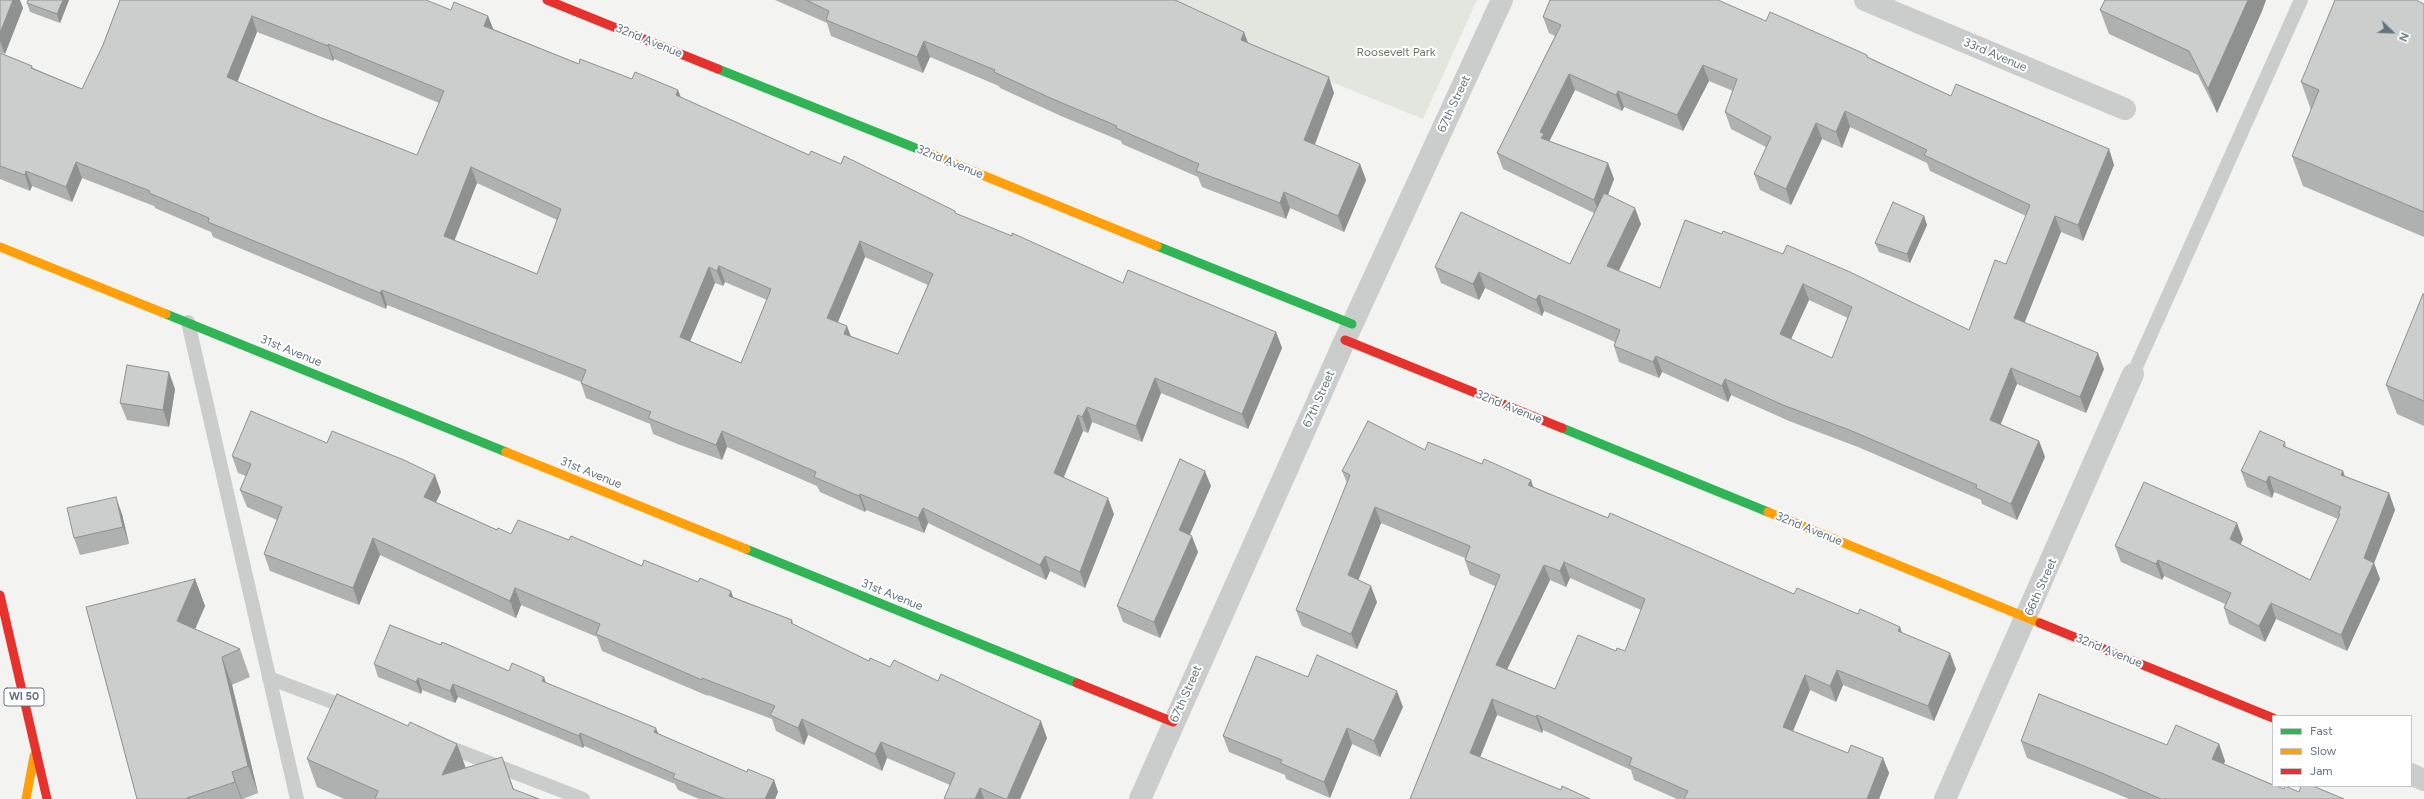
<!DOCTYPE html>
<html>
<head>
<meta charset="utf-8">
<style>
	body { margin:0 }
	#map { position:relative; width:2424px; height:799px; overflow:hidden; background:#f3f3f1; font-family:Figtree,sans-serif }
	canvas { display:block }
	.legend { position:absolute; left:2272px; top:715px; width:140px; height:72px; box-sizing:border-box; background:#fff; border:1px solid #c1c7cd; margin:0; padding:5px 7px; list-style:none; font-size:12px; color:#647381 }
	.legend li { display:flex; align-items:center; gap:8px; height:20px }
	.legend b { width:20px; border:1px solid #c1c7cd }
	.north { position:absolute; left:2372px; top:12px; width:40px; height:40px; -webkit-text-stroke:3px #fff; paint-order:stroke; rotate:113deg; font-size:11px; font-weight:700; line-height:16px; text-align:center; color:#647381 }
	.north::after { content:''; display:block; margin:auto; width:14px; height:18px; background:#647381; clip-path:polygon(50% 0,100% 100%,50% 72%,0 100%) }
</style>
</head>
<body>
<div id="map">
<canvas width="2424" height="799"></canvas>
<ul class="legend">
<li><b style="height:5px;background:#30b455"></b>Fast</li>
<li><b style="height:5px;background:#ff9f0a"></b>Slow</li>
<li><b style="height:5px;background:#e5322d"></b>Jam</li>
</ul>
<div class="north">N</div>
</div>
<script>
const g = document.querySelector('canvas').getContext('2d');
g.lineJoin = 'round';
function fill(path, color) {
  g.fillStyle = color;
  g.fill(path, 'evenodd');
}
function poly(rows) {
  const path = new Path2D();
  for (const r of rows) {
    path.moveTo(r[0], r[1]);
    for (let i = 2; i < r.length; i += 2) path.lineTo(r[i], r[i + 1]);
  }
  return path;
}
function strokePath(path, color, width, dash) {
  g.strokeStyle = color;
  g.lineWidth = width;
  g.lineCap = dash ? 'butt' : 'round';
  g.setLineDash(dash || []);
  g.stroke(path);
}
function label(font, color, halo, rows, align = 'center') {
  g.font = font + ' Figtree,sans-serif';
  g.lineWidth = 4;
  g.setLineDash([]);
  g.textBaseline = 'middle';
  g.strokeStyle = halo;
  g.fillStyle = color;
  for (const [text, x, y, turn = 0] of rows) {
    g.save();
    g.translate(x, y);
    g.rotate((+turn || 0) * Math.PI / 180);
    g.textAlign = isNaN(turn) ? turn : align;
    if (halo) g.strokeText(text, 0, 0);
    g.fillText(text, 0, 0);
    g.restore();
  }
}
fill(poly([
	[1128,0,1477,0,1423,119]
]), '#e2e6df');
strokePath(poly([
	[188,322,297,799],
	[2133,374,2301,0],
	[269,678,351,709],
	[441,744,583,799]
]), '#cbcccc', 14);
strokePath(poly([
	[1865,0,2125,109],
	[2411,774,2424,780],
	[1140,799,1345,340,1502,0],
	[1945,799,2133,374]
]), '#cbcccc', 22);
strokePath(poly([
	[718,69,933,155],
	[1157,246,1352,324],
	[166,314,506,452],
	[1562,428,1768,512],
	[746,549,1077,683]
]), '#30b455', 9);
strokePath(poly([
	[933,155,1157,246],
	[0,247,166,314],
	[506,452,746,549],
	[1768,512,2040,623],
	[26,799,34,756]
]), '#ff9f0a', 9);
strokePath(poly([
	[547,0,718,69],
	[1345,340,1562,428],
	[0,595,47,799],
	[2040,623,2273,718],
	[1077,683,1173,722]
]), '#e5322d', 9);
fill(poly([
	[0,0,23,8,5,54,0,52],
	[69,0,60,23,30,12,27,3],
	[120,0,451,10,488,16,493,29,579,64,681,98,809,155,956,214,1123,283,1276,332,1282,348,1248,429,1161,393,1142,442,1092,422,1088,433,1083,431,1064,477,1114,514,1085,588,1050,571,1046,580,928,523,924,533,866,510,865,512,820,492,817,486,727,447,722,460,680,445,653,434,650,424,586,398,581,383,581,382,387,305,386,309,213,237,211,232,155,208,154,206,82,178,72,202,32,186,30,191,0,179,0,53,32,66,33,68,82,89,103,45],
	[257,32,333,61,334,59,439,103,417,155,319,117,237,82],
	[477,183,557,220,537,274,454,240],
	[865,257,928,285,898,354,851,336,837,322],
	[725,282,767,300,741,363,690,341,715,283,723,286],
	[775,0,1175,0,1334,93,1315,145,1360,164,1366,180,1344,232,1290,208,1286,219,1202,187,1198,177,1122,144,1121,141,1061,116,1000,88,999,86,930,57,923,73,831,36,827,23],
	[2105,0,2266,0,2262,11,2217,113,2198,75,2109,34,2100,10],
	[2424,4,2424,237,2303,186,2292,156,2311,110,2301,82],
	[1543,17,1766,21,1867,55,1868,57,1951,96,2109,149,2114,165,2083,241,2061,232,2024,323,2104,369,2086,413,2017,384,2000,424,2039,441,2045,457,2017,520,1982,504,1981,500,1858,447,1789,421,1731,395,1728,402,1662,372,1659,378,1619,362,1614,346,1615,342,1544,311,1542,316,1485,288,1479,300,1441,283,1435,267,1570,264,1594,213,1503,169,1497,153,1555,36,1549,33],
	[1709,81,1733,91,1725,112,1731,129,1766,147,1754,174,1760,190,1791,205,1822,139,1842,148,1850,127,1927,163,1930,171,2026,216,2006,264,1969,330,1685,220,1660,288,1619,271,1641,224,1608,195,1614,179,1608,163,1549,141,1575,90,1622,111,1624,107,1683,131],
	[1809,300,1848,318,1832,358,1791,339],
	[1924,216,1927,225,1910,263,1879,252,1875,243],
	[2424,294,2424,426,2397,414,2386,385],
	[175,389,169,427,127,420,120,403],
	[2285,442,2286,447,2343,471,2345,476,2389,493,2395,510,2374,563,2380,579,2347,651,2276,619,2265,642,2229,624,2224,608,2225,604,2164,576,2162,580,2121,562,2115,546,2243,539,2240,544,2310,580,2338,519,2274,492,2272,498,2247,487,2241,471],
	[1425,450,1533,487,1794,594,1900,627,1902,633,1956,669,1934,721,1843,685,1836,702,1810,690,1793,731,1848,753,1883,758,1889,773,1879,799,1677,799,1634,780,1631,770,1543,730,1542,733,1497,715,1480,758,1561,790,1590,799,1410,799,1495,586,1470,575,1465,560,1465,558,1381,523,1358,580,1377,602,1357,649,1302,626,1296,610,1347,483,1342,471],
	[1570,578,1641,610,1625,651,1555,689,1507,669,1550,580,1566,587],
	[232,456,441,492,436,502,497,530,511,534,569,540,733,597,792,620,793,624,869,661,890,667,1047,738,1020,799,944,799,950,785,887,758,882,771,808,735,804,745,776,731,772,719,708,695,708,696,602,651,597,637,521,605,516,618,380,555,359,605,270,571,264,554,277,520,247,507,240,490,246,476,238,473],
	[1211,486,1189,535,1198,552,1160,638,1123,622,1117,606],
	[122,514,129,544,80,555,74,538],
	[195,579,205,606,195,629,240,649,250,677,232,685,258,793,243,799,137,799],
	[441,645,509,671,546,683,659,734,747,772,774,780,778,792,775,799,699,799,678,790,675,784,584,746,583,748,458,697,455,703,422,690,421,694,378,677,374,664],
	[1308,677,1403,707,1380,757,1352,744,1330,798,1286,779,1285,775,1229,752,1223,736],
	[2021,741,2167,745,2219,744,2225,761,2224,764,2284,789,2344,799,2129,799,2110,791,2027,758],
	[307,759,465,768,514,790,539,799,344,799,317,787]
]), '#afb1b1');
fill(poly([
	[13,0,20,0,23,8,5,54,0,41,0,33],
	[63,0,69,0,60,23,57,14],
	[2248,0,2266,0,2262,11,2217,113,2208,89],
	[252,16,257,32,233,93,227,77],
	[488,16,494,31,484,26],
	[1244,32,1250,48,1241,40],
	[924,41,930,57,923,73,917,57],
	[328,44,334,59,333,61,328,46],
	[1703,65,1709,81,1683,131,1677,115],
	[1569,74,1575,90,1548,144,1541,138,1540,132],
	[1329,77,1334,93,1310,156,1304,140],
	[678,90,684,105,676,95],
	[1618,91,1624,107,1622,111,1616,95],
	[1845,111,1850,127,1842,148,1836,132],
	[1816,123,1822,139,1791,205,1786,189],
	[2109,149,2114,165,2083,241,2078,225],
	[76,162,82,178,72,202,66,187],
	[1608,163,1614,179,1600,216,1594,200],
	[1360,164,1366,180,1344,232,1338,216],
	[471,167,477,183,450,252,444,236],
	[26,171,32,186,30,191,25,175],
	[1284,192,1290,208,1286,219,1280,203],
	[1635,208,1641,224,1613,282,1607,266],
	[1924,216,1927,225,1910,263,1907,254],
	[2055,216,2061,232,2020,334,2014,318],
	[860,241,865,257,833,334,827,318],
	[719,266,725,282,723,286,717,271],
	[709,267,715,283,685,353,680,337],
	[1479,272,1485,288,1479,300,1473,284],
	[1803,284,1809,300,1786,350,1780,334],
	[382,290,387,305,386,309,380,293],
	[1539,295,1544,311,1542,316,1536,300],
	[847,326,853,342,844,334],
	[1276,332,1282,348,1248,429,1242,414],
	[2098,353,2104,369,2086,413,2080,397],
	[1656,356,1662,372,1659,378,1653,362],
	[2011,368,2017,384,1996,436,1990,420],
	[169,372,175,389,169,427,163,410],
	[1155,378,1161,393,1142,442,1136,426],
	[1725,379,1731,395,1728,402,1722,386],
	[1087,407,1092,422,1088,433,1082,417],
	[1078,415,1083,431,1059,488,1054,473],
	[722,431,727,447,722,460,716,445],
	[2039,441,2045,457,2017,520,2011,504],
	[1205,471,1211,486,1185,546,1179,530],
	[2343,471,2348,487,2341,475],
	[435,475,441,492,430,514,424,497],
	[2269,476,2274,492,2272,498,2266,482],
	[1531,480,1536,495,1528,485],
	[2389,493,2395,510,2374,563,2380,579,2347,651,2341,635,2364,558],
	[860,494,866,510,865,512,859,496],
	[116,497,122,514,129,544,123,527],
	[1108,498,1114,514,1085,588,1080,572],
	[1375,507,1381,523,1354,591,1348,575],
	[923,508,928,523,924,533,918,518],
	[2237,523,2243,539,2236,555,2230,539],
	[1192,536,1198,552,1160,638,1154,622],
	[373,538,380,555,359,605,353,588],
	[1045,556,1050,571,1046,580,1040,565],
	[2158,560,2164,576,2162,580,2156,564],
	[1564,562,1570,578,1566,587,1560,571],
	[1544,565,1550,580,1502,680,1496,665],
	[195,579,205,606,187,648,177,621],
	[1371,586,1377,602,1357,649,1351,634],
	[515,588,521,605,516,618,510,601],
	[731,591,737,608,729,596],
	[2271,603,2276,619,2265,642,2259,626],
	[1900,627,1905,643,1898,631],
	[1950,653,1956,669,1934,721,1928,706],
	[222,657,232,685,258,793,248,766],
	[1837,670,1843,685,1836,702,1830,686],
	[1805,675,1810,690,1788,743,1783,727],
	[544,677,548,689,542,681],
	[418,678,422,690,421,694,416,682],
	[453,684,458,697,455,703,450,691],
	[1397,691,1403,707,1380,757,1374,741],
	[1492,699,1497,715,1475,769,1470,753],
	[1537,715,1543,730,1542,733,1536,717],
	[802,719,808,735,804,745,798,728],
	[1041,721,1047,738,1020,799,1007,799],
	[656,728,661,740,654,732],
	[1347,728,1352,744,1330,798,1324,782],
	[580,733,584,746,583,748,579,736],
	[881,742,887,758,882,771,875,754],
	[457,744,467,771,442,775],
	[2219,744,2225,761,2218,776,2212,759],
	[502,757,512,784,517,799,516,799],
	[1883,758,1889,773,1879,799,1867,799],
	[232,772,242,799,241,799,235,782],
	[774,780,778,792,775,799,765,799],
	[980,788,984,799,975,799]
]), '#8f9090');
const building = poly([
	[0,0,13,0,0,33,0,0],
	[28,0,63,0,57,14,27,3,28,0],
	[120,0,426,0,451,10,454,2,488,16,484,26,579,64,580,59,632,79,635,72,678,90,676,95,809,155,811,151,841,164,844,156,955,211,955,213,1012,236,1012,233,1123,283,1128,270,1276,332,1242,414,1155,378,1136,426,1087,407,1082,417,1078,415,1054,473,1108,498,1080,572,1045,556,1040,565,923,508,918,518,860,494,859,496,814,477,816,472,722,431,716,445,675,429,648,418,651,412,581,383,586,370,382,290,380,293,208,222,209,218,149,193,150,191,76,162,66,187,26,171,25,175,0,166,0,53,32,66,31,68,82,89,103,45,120,0],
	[252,16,328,46,328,44,444,91,417,155,319,117,227,77,252,16],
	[471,167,561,209,537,274,444,236,471,167],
	[860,241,933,274,898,354,844,334,847,326,827,318,860,241],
	[719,266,771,289,741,363,680,337,709,267,717,271,719,266],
	[806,0,1175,0,1244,32,1241,40,1329,77,1304,140,1360,164,1338,216,1284,192,1280,203,1196,171,1199,164,1116,128,1117,126,1055,100,994,72,995,70,924,41,917,57,826,20,829,11,806,0],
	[1550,0,1718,0,1766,21,1770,12,1867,55,1867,57,1951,96,1956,84,2109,149,2078,225,2055,216,2014,318,2098,353,2080,397,2011,368,1990,420,2039,441,2011,504,1976,488,1977,485,1852,431,1783,405,1725,379,1722,386,1656,356,1653,362,1614,346,1620,330,1539,295,1536,300,1479,272,1473,284,1435,267,1461,212,1570,264,1604,193,1635,208,1607,266,1660,288,1685,220,1722,234,1723,231,1783,254,1787,245,1850,272,1969,330,1995,260,2006,264,2030,205,1924,155,1927,150,1845,111,1836,132,1816,123,1786,189,1754,174,1771,137,1725,112,1737,79,1703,65,1677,115,1618,91,1616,95,1569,74,1540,132,1544,134,1541,138,1608,163,1594,200,1497,153,1561,25,1543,17,1550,0],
	[1803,284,1852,307,1832,358,1780,334,1803,284],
	[2105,0,2248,0,2208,89,2189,51,2100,10,2105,0],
	[2335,0,2416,0,2424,4,2424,212,2292,156,2319,90,2301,82,2335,0],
	[1893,202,1924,216,1907,254,1875,243,1893,202],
	[2423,294,2424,294,2424,401,2386,385,2423,294],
	[127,365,169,372,163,410,120,403,127,365],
	[251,411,327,443,332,431,404,460,435,475,424,497,497,530,498,528,511,534,518,520,569,540,571,536,642,566,644,560,698,582,700,578,731,591,729,596,792,620,791,623,869,661,870,658,890,667,894,660,938,681,941,674,1041,721,1007,799,1005,799,980,788,975,799,944,799,955,773,881,742,875,754,802,719,798,728,770,715,775,706,702,678,702,680,596,634,600,624,515,588,510,601,373,538,353,588,264,554,282,507,240,490,251,464,232,456,251,411],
	[1368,421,1425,450,1428,442,1482,464,1484,459,1531,480,1528,485,1608,518,1610,513,1794,594,1797,588,1858,614,1860,609,1900,627,1898,631,1950,653,1928,706,1837,670,1830,686,1805,675,1783,727,1848,753,1851,745,1883,758,1867,799,1684,799,1688,791,1629,765,1632,758,1537,715,1536,717,1492,699,1470,753,1561,790,1562,786,1590,799,1410,799,1500,575,1465,560,1470,546,1375,507,1348,575,1371,586,1351,634,1296,610,1350,475,1342,471,1368,421],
	[1564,562,1645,599,1625,651,1617,648,1616,651,1578,635,1555,689,1496,665,1544,565,1560,571,1564,562],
	[2260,431,2285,442,2283,446,2343,471,2341,475,2389,493,2364,558,2374,563,2341,635,2271,603,2259,626,2224,608,2231,593,2158,560,2156,564,2115,546,2144,482,2237,523,2230,539,2310,580,2340,514,2338,514,2341,507,2269,476,2266,482,2241,471,2260,431],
	[1180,459,1205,471,1179,530,1192,536,1154,622,1117,606,1180,459],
	[116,497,123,527,74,538,67,508,116,497],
	[195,579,177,621,240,649,222,657,248,766,232,772,235,782,187,798,190,799,137,799,86,607,195,579],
	[390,625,441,645,442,642,509,671,512,663,544,677,542,681,656,728,654,732,747,772,748,769,774,780,765,799,725,799,673,778,675,774,580,733,579,736,453,684,450,691,418,678,416,682,374,664,390,625],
	[1317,655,1397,691,1374,741,1347,728,1324,782,1280,763,1282,760,1223,736,1256,656,1308,677,1317,655],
	[337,694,408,726,410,722,457,744,442,775,502,757,513,789,539,799,375,799,378,791,307,759,337,694],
	[2039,694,2167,745,2176,725,2219,744,2212,759,2273,785,2273,786,2276,786,2284,789,2285,786,2299,792,2301,786,2313,786,2344,799,2161,799,2104,774,2021,741,2039,694]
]);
fill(building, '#cccece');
strokePath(building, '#8f9090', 1);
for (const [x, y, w] of [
	[24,697,40]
]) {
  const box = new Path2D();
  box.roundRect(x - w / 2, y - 9, w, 18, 3);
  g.fillStyle = '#fff';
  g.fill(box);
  strokePath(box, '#647381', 1);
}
label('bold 11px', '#647381', null, [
	["WI 50",24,697]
]);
label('12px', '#647381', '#fff', [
	["32nd Avenue",649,41,22],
	["33rd Avenue",1995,55,23],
	["67th Street",1454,104,-65],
	["32nd Avenue",950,162,22],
	["31st Avenue",291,351,22],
	["67th Street",1319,399,-66],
	["32nd Avenue",1509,407,22],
	["31st Avenue",591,473,22],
	["32nd Avenue",1809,529,22],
	["66th Street",2041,587,-66],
	["31st Avenue",892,595,22],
	["32nd Avenue",2109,651,22],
	["67th Street",1186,694,-66]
]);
label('12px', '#667862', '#fff', [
	["Roosevelt Park",1396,52]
]);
</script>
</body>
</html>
